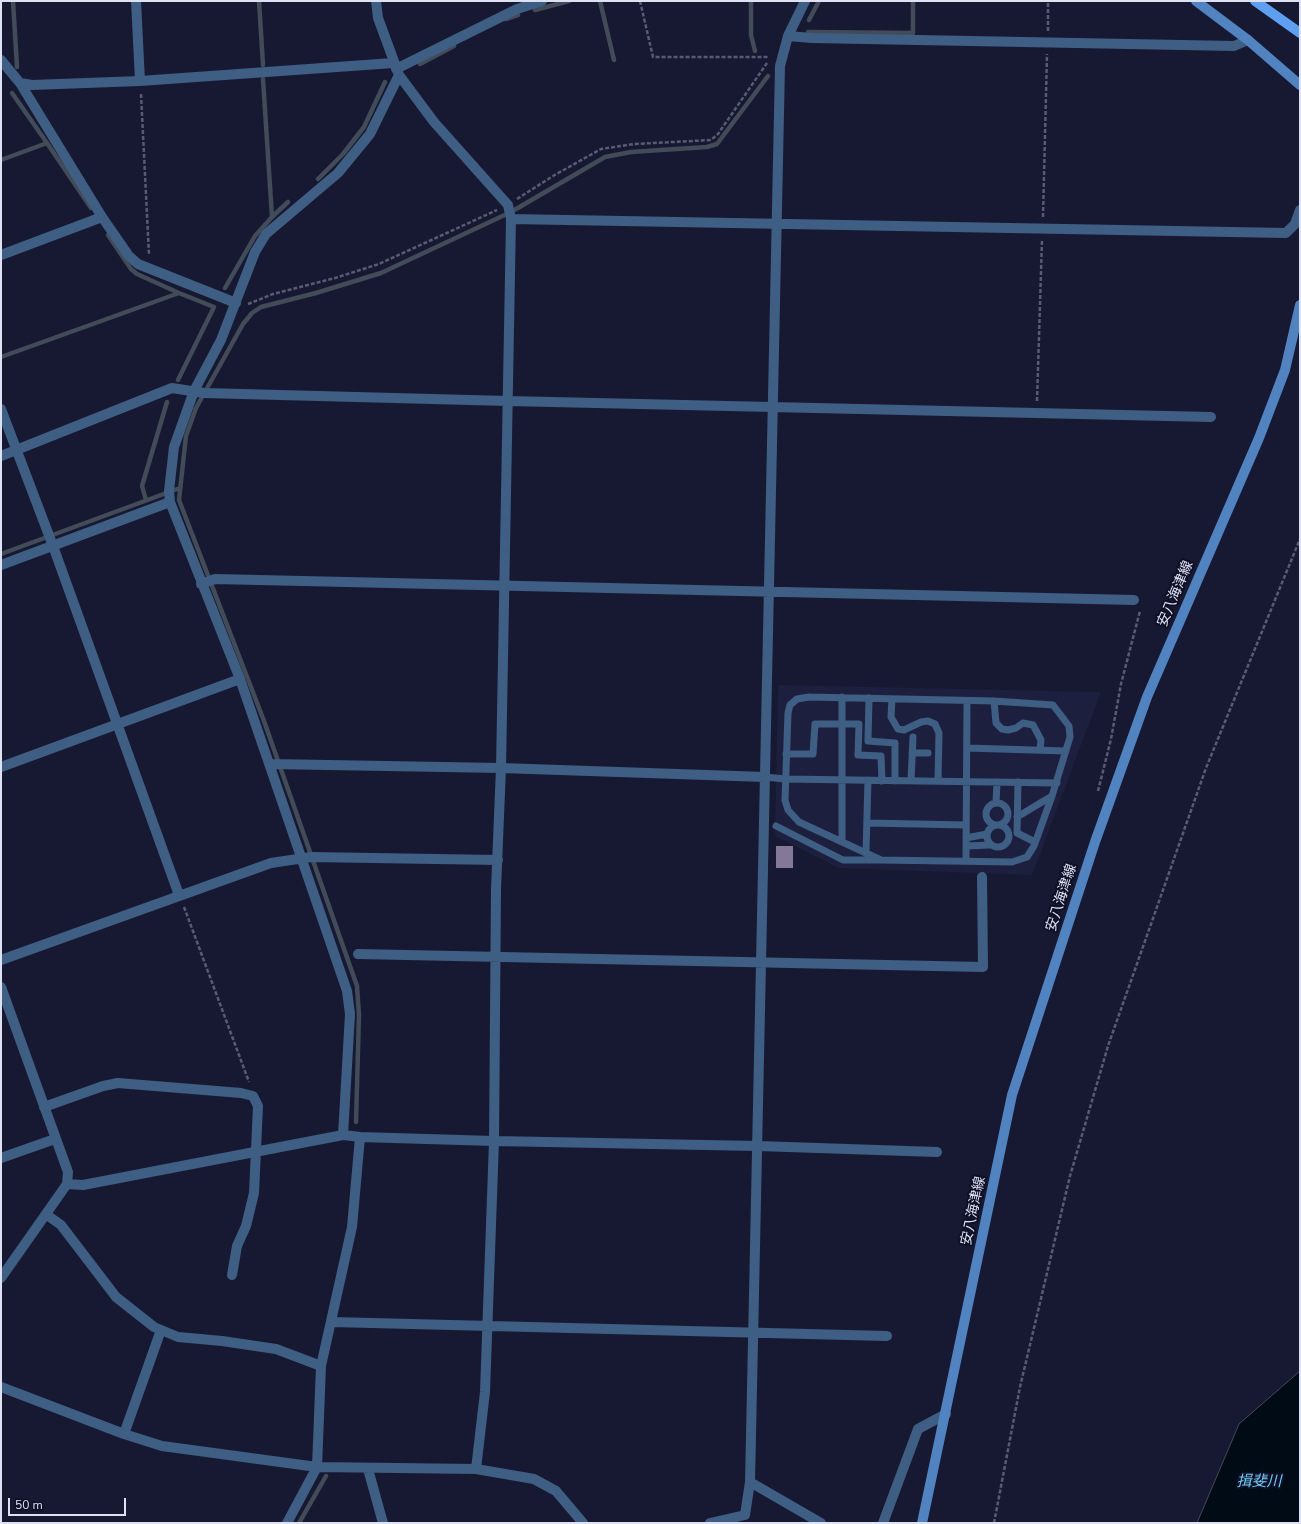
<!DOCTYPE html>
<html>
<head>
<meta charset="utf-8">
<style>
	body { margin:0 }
	#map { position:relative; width:1301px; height:1524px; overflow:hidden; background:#171932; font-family:"Nunito Sans",sans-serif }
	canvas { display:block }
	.frame { position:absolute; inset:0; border:2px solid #dde1f2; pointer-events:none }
	.scale { position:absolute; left:8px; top:1498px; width:118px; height:18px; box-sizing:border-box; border:2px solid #dde1f2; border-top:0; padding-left:5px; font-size:12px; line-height:14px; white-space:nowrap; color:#dde1f2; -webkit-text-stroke:3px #0e1028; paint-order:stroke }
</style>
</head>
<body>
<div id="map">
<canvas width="1301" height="1524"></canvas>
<div class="frame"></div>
<div class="scale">50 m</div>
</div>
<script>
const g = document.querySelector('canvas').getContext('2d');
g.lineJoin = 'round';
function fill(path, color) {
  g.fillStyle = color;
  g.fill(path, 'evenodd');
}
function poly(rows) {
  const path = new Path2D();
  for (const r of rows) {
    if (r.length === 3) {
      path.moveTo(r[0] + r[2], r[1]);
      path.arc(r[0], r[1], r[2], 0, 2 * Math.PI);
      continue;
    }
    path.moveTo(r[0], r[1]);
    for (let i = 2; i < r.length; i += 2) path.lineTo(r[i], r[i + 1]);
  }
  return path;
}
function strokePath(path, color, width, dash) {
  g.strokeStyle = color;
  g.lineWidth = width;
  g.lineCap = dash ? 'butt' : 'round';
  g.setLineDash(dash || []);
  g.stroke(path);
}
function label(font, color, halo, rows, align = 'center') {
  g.font = font + ' "Nunito Sans","Noto Sans JP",sans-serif';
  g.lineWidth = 4;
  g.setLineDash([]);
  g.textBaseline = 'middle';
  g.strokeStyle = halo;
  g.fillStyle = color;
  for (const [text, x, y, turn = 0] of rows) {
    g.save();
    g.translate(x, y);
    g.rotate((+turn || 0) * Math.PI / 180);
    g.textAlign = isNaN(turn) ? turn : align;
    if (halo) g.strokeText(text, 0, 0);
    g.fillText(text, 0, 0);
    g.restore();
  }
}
fill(poly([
	[778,685,1101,692,1032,875,839,868,775,836]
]), '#1d1f3f');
const water = poly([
	[1300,1371,1300,1523,1197,1523,1239,1424,1300,1371]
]);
fill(water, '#000b16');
strokePath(water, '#424b58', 1);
strokePath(poly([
	[13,1,17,67],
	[259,1,263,65],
	[600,1,614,60],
	[751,1,751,35,755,51],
	[535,10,569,1],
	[506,19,518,15],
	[809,20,819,1],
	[808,32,913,33,913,1],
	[420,64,454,46],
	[12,93,47,143],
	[1,160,47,143,91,208],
	[318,179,343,154,364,127,385,82],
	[272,217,288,202],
	[225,288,255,236,272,217,263,79],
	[1,357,179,293,137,274,131,269,108,235],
	[178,380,214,307,179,293],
	[146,500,142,486,167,402],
	[1,554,180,488],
	[356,1122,359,1015,357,986,264,721,179,500,186,436,196,408,243,324,252,313,261,307,316,293,381,273,511,212,605,157,631,152,707,147,717,144,768,76],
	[299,1523,326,1476]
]), '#424b58', 4.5);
fill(poly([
	[776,846,793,846,793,868,776,868]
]), '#837897');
strokePath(poly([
	[640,1,653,57,769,57],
	[1048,31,1048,1],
	[141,94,149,255],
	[517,199,553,176,601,149,634,144,711,140,718,134,767,63],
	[1043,217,1047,54],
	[248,304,273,294,335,278,379,264,497,210],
	[1037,401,1042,240],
	[1098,791,1111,739,1121,684,1140,611],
	[184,907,249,1082],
	[994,1523,1020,1387,1070,1176,1108,1046,1206,768,1300,539]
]), '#585b71', 2.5, [4, 2]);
strokePath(poly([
	[809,697,994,701,1053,705,1069,726,1070,737,1052,796,1034,846,1027,857,1012,862,881,860,799,822,788,810,785,800,788,713,790,705,797,699,809,697],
	[842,697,842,841],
	[869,698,868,741,895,743,895,781],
	[892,699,891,717,898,729,904,730,921,722,928,721,935,724,939,733,938,781],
	[994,701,996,723,1002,729,1008,730,1016,728,1023,723,1033,725,1041,740,1040,750],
	[967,748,1066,751],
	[912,753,928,753],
	[786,754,813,754,815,724,859,724,858,755,881,756,882,781],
	[765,777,785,779,1057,783],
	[911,781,913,737],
	[1018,782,1017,833,1035,842],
	[997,814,11],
	[996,803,997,782],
	[1017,817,1052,796],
	[867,823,966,825],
	[998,836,11],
	[776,826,843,860,879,860],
	[966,838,987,834],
	[966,846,990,845],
	[866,852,868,780],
	[966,860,967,701]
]), '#3f5e84', 7);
strokePath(poly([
	[136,1,140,81],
	[376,1,378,18,399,75,434,122,508,205,511,219,501,768,496,889,494,1141,485,1392,476,1469],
	[788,36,812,38,1234,46,1248,40],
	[1,60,20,83,102,217],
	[396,69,517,9,542,1],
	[20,83,32,85,140,81,393,63],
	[511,219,1286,233,1295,224,1300,210],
	[1,255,102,217,129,256,138,264,236,303],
	[1,409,53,546,179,895],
	[1,456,172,388,204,393,508,401,1211,417],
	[1,565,170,502],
	[201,584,215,579,1134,600],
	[270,764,501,768,765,777],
	[1,767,240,679],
	[358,954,983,967,982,877],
	[1,960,271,863,311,857,498,860],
	[1,987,68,1172,67,1184,1,1278],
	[44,1107,103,1086,118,1083,241,1093,253,1096,258,1106,254,1193,246,1226,237,1246,232,1275],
	[343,1135,350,1014,347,991,240,679,170,502,169,491,174,447,194,391,221,340,255,252,266,234,338,173,370,134,399,75],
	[1,1158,55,1139],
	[67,1184,83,1185,343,1135,360,1137,494,1141,758,1146,937,1152],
	[47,1215,61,1225,116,1297,154,1327,178,1337,222,1341,276,1349,321,1366,317,1467,287,1523],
	[332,1322,887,1336],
	[321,1366,352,1227,360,1137],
	[1,1387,124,1434,162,1446,317,1467,476,1469,534,1479,556,1491,583,1523],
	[124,1434,161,1330],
	[368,1469,383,1523],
	[750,1482,821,1523],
	[710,1523,745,1515,750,1482,780,66,788,36,805,1],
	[883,1523,918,1429,946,1414]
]), '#3f5e84', 10);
strokePath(poly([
	[1196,1,1248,40,1300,85],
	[922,1523,1012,1095,1095,842,1147,697,1259,438,1285,370,1300,305]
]), '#5183c0', 10);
strokePath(poly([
	[1255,1,1300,33]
]), '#5ea0ef', 10);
label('14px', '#dde1f2', '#0e1028', [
	["安八海津線",1176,594,-67],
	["安八海津線",1062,898,-72],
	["安八海津線",974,1211,-78]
]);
label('italic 15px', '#72cbf4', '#0e1028', [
	["揖斐川",1259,1482]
]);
</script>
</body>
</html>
